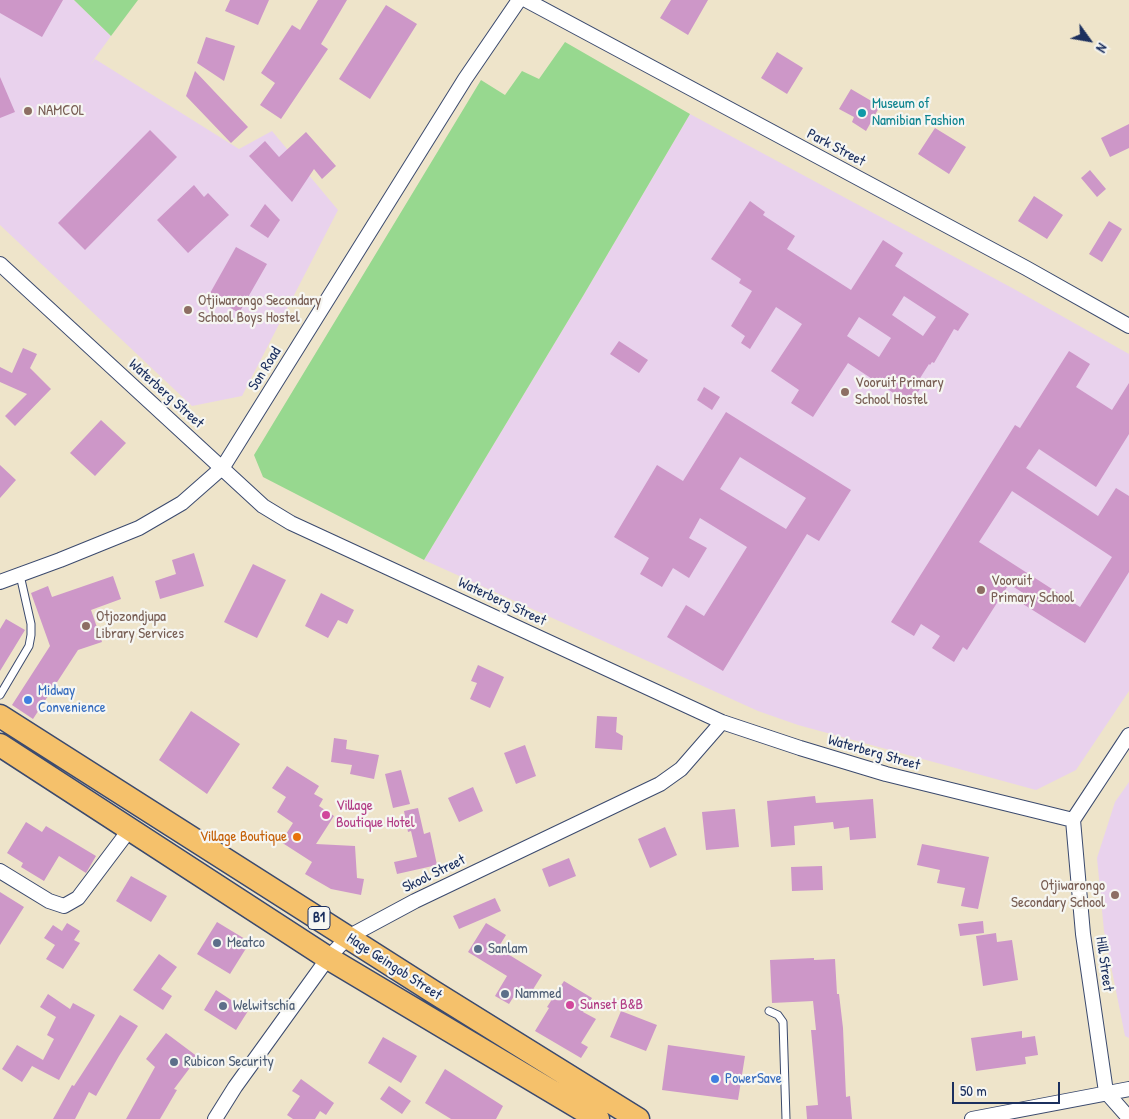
<!DOCTYPE html>
<html>
<head>
<meta charset="utf-8">
<style>
	body { margin:0 }
	#map { position:relative; width:1129px; height:1119px; overflow:hidden; background:#eee4ca; font-family:"Patrick Hand",sans-serif }
	canvas { display:block }
	.north { position:absolute; left:1064px; top:15px; width:50px; height:50px; -webkit-text-stroke:4px #f6f6f2; paint-order:stroke; rotate:122deg; font-size:14px; font-weight:700; line-height:20px; text-align:center; color:#1b2f5e }
	.north::after { content:''; display:block; margin:auto; width:18px; height:22px; background:#1b2f5e; clip-path:polygon(50% 0,100% 100%,50% 72%,0 100%) }
	.scale { position:absolute; left:952px; top:1082px; width:108px; height:22px; box-sizing:border-box; border:2px solid #1b2f5e; border-top:0; padding-left:6px; font-size:15px; line-height:18px; white-space:nowrap; color:#1b2f5e; -webkit-text-stroke:4px #f6f6f2; paint-order:stroke }
</style>
</head>
<body>
<div id="map">
<canvas width="1129" height="1119"></canvas>
<div class="north">N</div>
<div class="scale">50 m</div>
</div>
<script>
const g = document.querySelector('canvas').getContext('2d');
g.lineJoin = 'round';
function fill(path, color) {
  g.fillStyle = color;
  g.fill(path, 'evenodd');
}
function poly(rows) {
  const path = new Path2D();
  for (const r of rows) {
    path.moveTo(r[0], r[1]);
    for (let i = 2; i < r.length; i += 2) path.lineTo(r[i], r[i + 1]);
  }
  return path;
}
function strokePath(path, color, width, dash) {
  g.strokeStyle = color;
  g.lineWidth = width;
  g.lineCap = dash ? 'butt' : 'round';
  g.setLineDash(dash || []);
  g.stroke(path);
}
function label(font, color, halo, rows, align = 'center') {
  g.font = font + ' "Patrick Hand",sans-serif';
  g.lineWidth = 4.5;
  g.setLineDash([]);
  g.textBaseline = 'middle';
  g.strokeStyle = halo;
  g.fillStyle = color;
  for (const [text, x, y, turn = 0] of rows) {
    g.save();
    g.translate(x, y);
    g.rotate((+turn || 0) * Math.PI / 180);
    g.textAlign = isNaN(turn) ? turn : align;
    if (halo) g.strokeText(text, 0, 0);
    g.fillText(text, 0, 0);
    g.restore();
  }
}
fill(poly([
	[0,0,74,0,111,36,90,65,95,59,239,149,272,131,338,210,242,396,192,406,0,225],
	[690,114,1014,289,1129,354,1129,691,1076,770,1036,790,798,725,758,711,424,560,583,296],
	[1129,782,1129,1038,1125,1036,1104,931,1097,858,1115,802]
]), '#e9d2ed');
fill(poly([
	[74,0,138,0,111,36],
	[565,42,690,114,583,296,424,560,263,477,254,455,481,80,505,95,522,71,539,79]
]), '#97d88f');
fill(poly([
	[0,0,63,0,42,37,0,13],
	[230,0,269,0,258,25,225,11],
	[318,0,347,0,321,44,328,49,281,119,260,105,275,83,261,73,292,25,300,30],
	[671,0,708,0,688,35,660,18],
	[386,5,417,24,370,99,339,79],
	[206,37,235,46,224,81,197,63],
	[777,52,803,68,787,94,761,78],
	[195,71,248,127,231,143,186,96],
	[0,77,15,112,0,118],
	[851,89,880,106,866,131,852,122,854,117,839,109],
	[1129,124,1129,148,1110,157,1101,138],
	[935,128,966,147,949,174,918,154],
	[150,130,177,157,85,250,58,223],
	[306,132,336,166,322,179,314,169,292,202,249,156,265,141,279,157],
	[1090,170,1106,189,1097,197,1081,178],
	[194,185,204,197,208,193,229,215,188,253,157,220],
	[1034,196,1063,215,1047,239,1018,221],
	[750,201,765,212,763,215,795,236,787,249,851,290,883,240,903,253,895,266,969,314,958,331,954,329,934,363,932,362,930,365,929,364,915,386,920,389,910,404,848,363,813,417,791,403,799,390,771,371,802,324,776,307,750,349,741,343,745,336,731,326,752,291,739,283,741,279,711,259],
	[904,296,936,317,923,336,892,315],
	[859,317,891,338,879,357,847,336],
	[265,204,280,220,268,238,250,226],
	[1109,221,1122,229,1102,262,1089,254],
	[236,247,267,264,239,313,209,295],
	[619,341,648,360,639,373,610,354],
	[23,348,37,354,30,368,51,389,15,426,5,416,27,394,0,382,0,367,12,373],
	[1069,351,1090,364,1076,387,1112,410,1129,383,1129,434,1096,487,1039,449,1026,468,1098,516,1116,488,1129,496,1129,572,1085,643,1023,604,1028,596,1009,584,967,650,963,647,954,662,932,648,940,636,921,624,914,636,891,622,1015,425,1020,428],
	[1012,491,1112,557,1080,607,979,542],
	[704,387,720,397,712,410,697,400],
	[726,412,851,490,819,541,807,534,723,671,667,637,686,605,704,616,747,547,700,518,689,538,707,548,689,578,673,568,662,587,640,574,649,558,614,537,657,465,683,481],
	[740,457,806,498,786,529,720,489],
	[101,420,126,443,95,476,70,453],
	[0,465,16,480,0,498],
	[194,553,204,586,160,599,155,581,176,574,172,560],
	[253,564,286,580,257,638,224,622],
	[113,576,121,599,91,610,102,642,78,650,33,719,12,705,50,646,31,593,48,586,52,597],
	[321,593,354,610,347,624,338,620,328,638,305,626],
	[6,619,25,630,0,671,0,629],
	[478,665,504,677,490,708,470,699,477,683,471,681],
	[191,711,240,744,207,794,159,760],
	[597,716,617,717,616,732,623,736,622,750,595,748],
	[334,738,347,740,346,749,379,755,374,779,350,774,352,765,331,762],
	[525,745,536,776,516,784,504,753],
	[287,766,319,786,314,794,323,799,319,806,334,816,316,844,355,846,357,878,364,879,361,895,331,889,305,874,312,862,281,842,293,823,277,812,286,797,272,788],
	[401,770,410,804,393,808,385,774],
	[473,787,483,811,459,822,448,798],
	[815,796,816,803,873,799,876,838,850,840,849,827,834,829,833,822,794,826,795,845,771,847,767,801],
	[418,808,424,834,430,832,437,865,397,874,394,862,417,857,411,831,408,832,404,811],
	[735,809,739,847,706,850,702,812],
	[26,822,42,832,46,826,96,856,86,873,59,856,44,881,21,867,23,863,7,853],
	[665,827,677,855,650,868,638,839],
	[922,844,989,857,978,909,961,906,965,888,937,883,940,870,917,865],
	[569,858,576,876,549,887,542,869],
	[822,866,823,890,792,891,791,867],
	[131,876,167,896,151,922,116,901],
	[0,892,24,907,0,945],
	[495,898,501,911,459,929,453,916],
	[983,921,984,933,960,936,958,924],
	[217,922,250,942,230,974,197,954],
	[67,923,80,931,74,940,80,943,63,969,46,959,55,945,44,938,53,925,62,931],
	[486,923,506,935,498,948,542,975,527,999,516,993,509,1004,495,996,507,976,468,952],
	[996,933,997,942,1012,940,1018,980,983,986,976,936],
	[159,954,177,967,161,989,172,996,163,1010,133,990],
	[814,958,814,960,835,959,837,994,839,994,843,1028,846,1097,850,1096,852,1119,807,1119,806,1106,818,1105,811,1030,816,1030,813,1001,772,1003,770,960],
	[564,981,592,998,583,1012,596,1019,581,1043,588,1047,581,1058,535,1031,549,1008,547,1007],
	[216,990,248,1011,236,1030,204,1010],
	[48,994,70,1009,73,1003,95,1015,59,1080,32,1066,22,1082,2,1069,17,1045,43,1060,54,1039,47,1035,56,1017,40,1007],
	[621,1011,657,1025,646,1051,610,1037],
	[120,1015,138,1026,119,1056,96,1096,89,1092,75,1119,53,1119,72,1085,74,1086],
	[1022,1031,1022,1038,1035,1036,1038,1055,1025,1057,1026,1064,976,1071,971,1038],
	[166,1033,198,1057,174,1089,177,1090,160,1119,126,1119,155,1067,146,1059],
	[383,1037,417,1056,401,1083,368,1063],
	[668,1045,745,1056,738,1100,662,1090],
	[445,1069,503,1106,496,1119,451,1119,425,1103],
	[301,1079,334,1103,326,1115,320,1111,315,1119,293,1119,287,1115,300,1096,292,1091],
	[389,1086,411,1101,402,1114,380,1099]
]), '#cd97c8');
const service = poly([
	[0,695,29,646,31,635,31,624,20,575],
	[769,1011,778,1015,783,1022,786,1119]
]);
const minor = poly([
	[526,0,1026,268,1129,326],
	[0,264,263,506,291,523,722,722,800,748,886,774,1073,820],
	[0,582,60,560,139,528,182,503,223,467,465,79,519,0],
	[0,871,49,901,64,906,78,898,130,829],
	[1106,1092,1083,934,1073,820,1129,735],
	[1106,1092,1129,1118],
	[215,1119,235,1087,328,958,348,937,415,901,660,784,681,769,722,722],
	[972,1119,1129,1089]
]);
const trunk = poly([
	[0,716,432,991,638,1119],
	[0,745,328,958,598,1119]
]);
strokePath(service, '#3b4a6e', 9);
strokePath(minor, '#3b4a6e', 16);
strokePath(trunk, '#3b4a6e', 25);
strokePath(service, '#fff', 7);
strokePath(minor, '#fff', 14);
strokePath(trunk, '#f5c16b', 22);
for (const [x, y, r, color] of [
	[28,111,5,"#8d6e63"],
	[862,113,5,"#0f9aa8"],
	[188,310,5,"#8d6e63"],
	[845,392,5,"#8d6e63"],
	[981,590,5,"#8d6e63"],
	[86,626,5,"#8d6e63"],
	[28,700,5,"#3f7fe0"],
	[326,815,5,"#d1479c"],
	[297,837,5,"#e8710a"],
	[1115,895,5,"#8d6e63"],
	[217,943,5,"#5c6f8a"],
	[478,949,5,"#5c6f8a"],
	[505,994,5,"#5c6f8a"],
	[570,1005,5,"#d1479c"],
	[223,1006,5,"#5c6f8a"],
	[174,1062,5,"#5c6f8a"],
	[715,1079,5,"#3f7fe0"]
]) {
  const dot = new Path2D();
  dot.arc(x, y, r, 0, 2 * Math.PI);
  g.fillStyle = color;
  g.fill(dot);
  strokePath(dot, '#f6f6f2', 2);
}
for (const [x, y, w] of [
	[319,918,22]
]) {
  const box = new Path2D();
  box.roundRect(x - w / 2, y - 11.5, w, 23, 4);
  g.fillStyle = '#f6f6f2';
  g.fill(box);
  strokePath(box, '#1b2f5e', 1);
}
label('bold 14px', '#1b2f5e', null, [
	["B1",319,918]
]);
label('15px', '#0d838f', '#f6f6f2', [
	["Museum of",872,104],
	["Namibian Fashion",872,121]
], 'left');
label('15px', '#785e54', '#f6f6f2', [
	["NAMCOL",38,111],
	["Otjiwarongo Secondary",198,301],
	["School Boys Hostel",198,318],
	["Vooruit Primary",855,383],
	["School Hostel",855,400],
	["Vooruit",991,581],
	["Primary School",991,598],
	["Otjozondjupa",96,617],
	["Library Services",96,634],
	["Otjiwarongo",1105,886,"right"],
	["Secondary School",1105,903,"right"]
], 'left');
label('15px', '#1b2f5e', '#f6f6f2', [
	["Park Street",836,148,28],
	["Son Road",265,369,-58],
	["Waterberg Street",166,394,42],
	["Waterberg Street",502,602,25],
	["Waterberg Street",874,753,16],
	["Skool Street",434,874,-26],
	["Hill Street",1104,964,82],
	["Hage Geingob Street",394,967,33]
]);
label('15px', '#366cbe', '#f6f6f2', [
	["Midway",38,691],
	["Convenience",38,708],
	["PowerSave",725,1079]
], 'left');
label('15px', '#b23c85', '#f6f6f2', [
	["Village",336,806],
	["Boutique Hotel",336,823],
	["Sunset B&B",580,1005]
], 'left');
label('15px', '#c56008', '#f6f6f2', [
	["Village Boutique",287,837]
], 'right');
label('15px', '#4e5e75', '#f6f6f2', [
	["Meatco",227,943],
	["Sanlam",488,949],
	["Nammed",515,994],
	["Welwitschia",233,1006],
	["Rubicon Security",184,1062]
], 'left');
</script>
</body>
</html>
